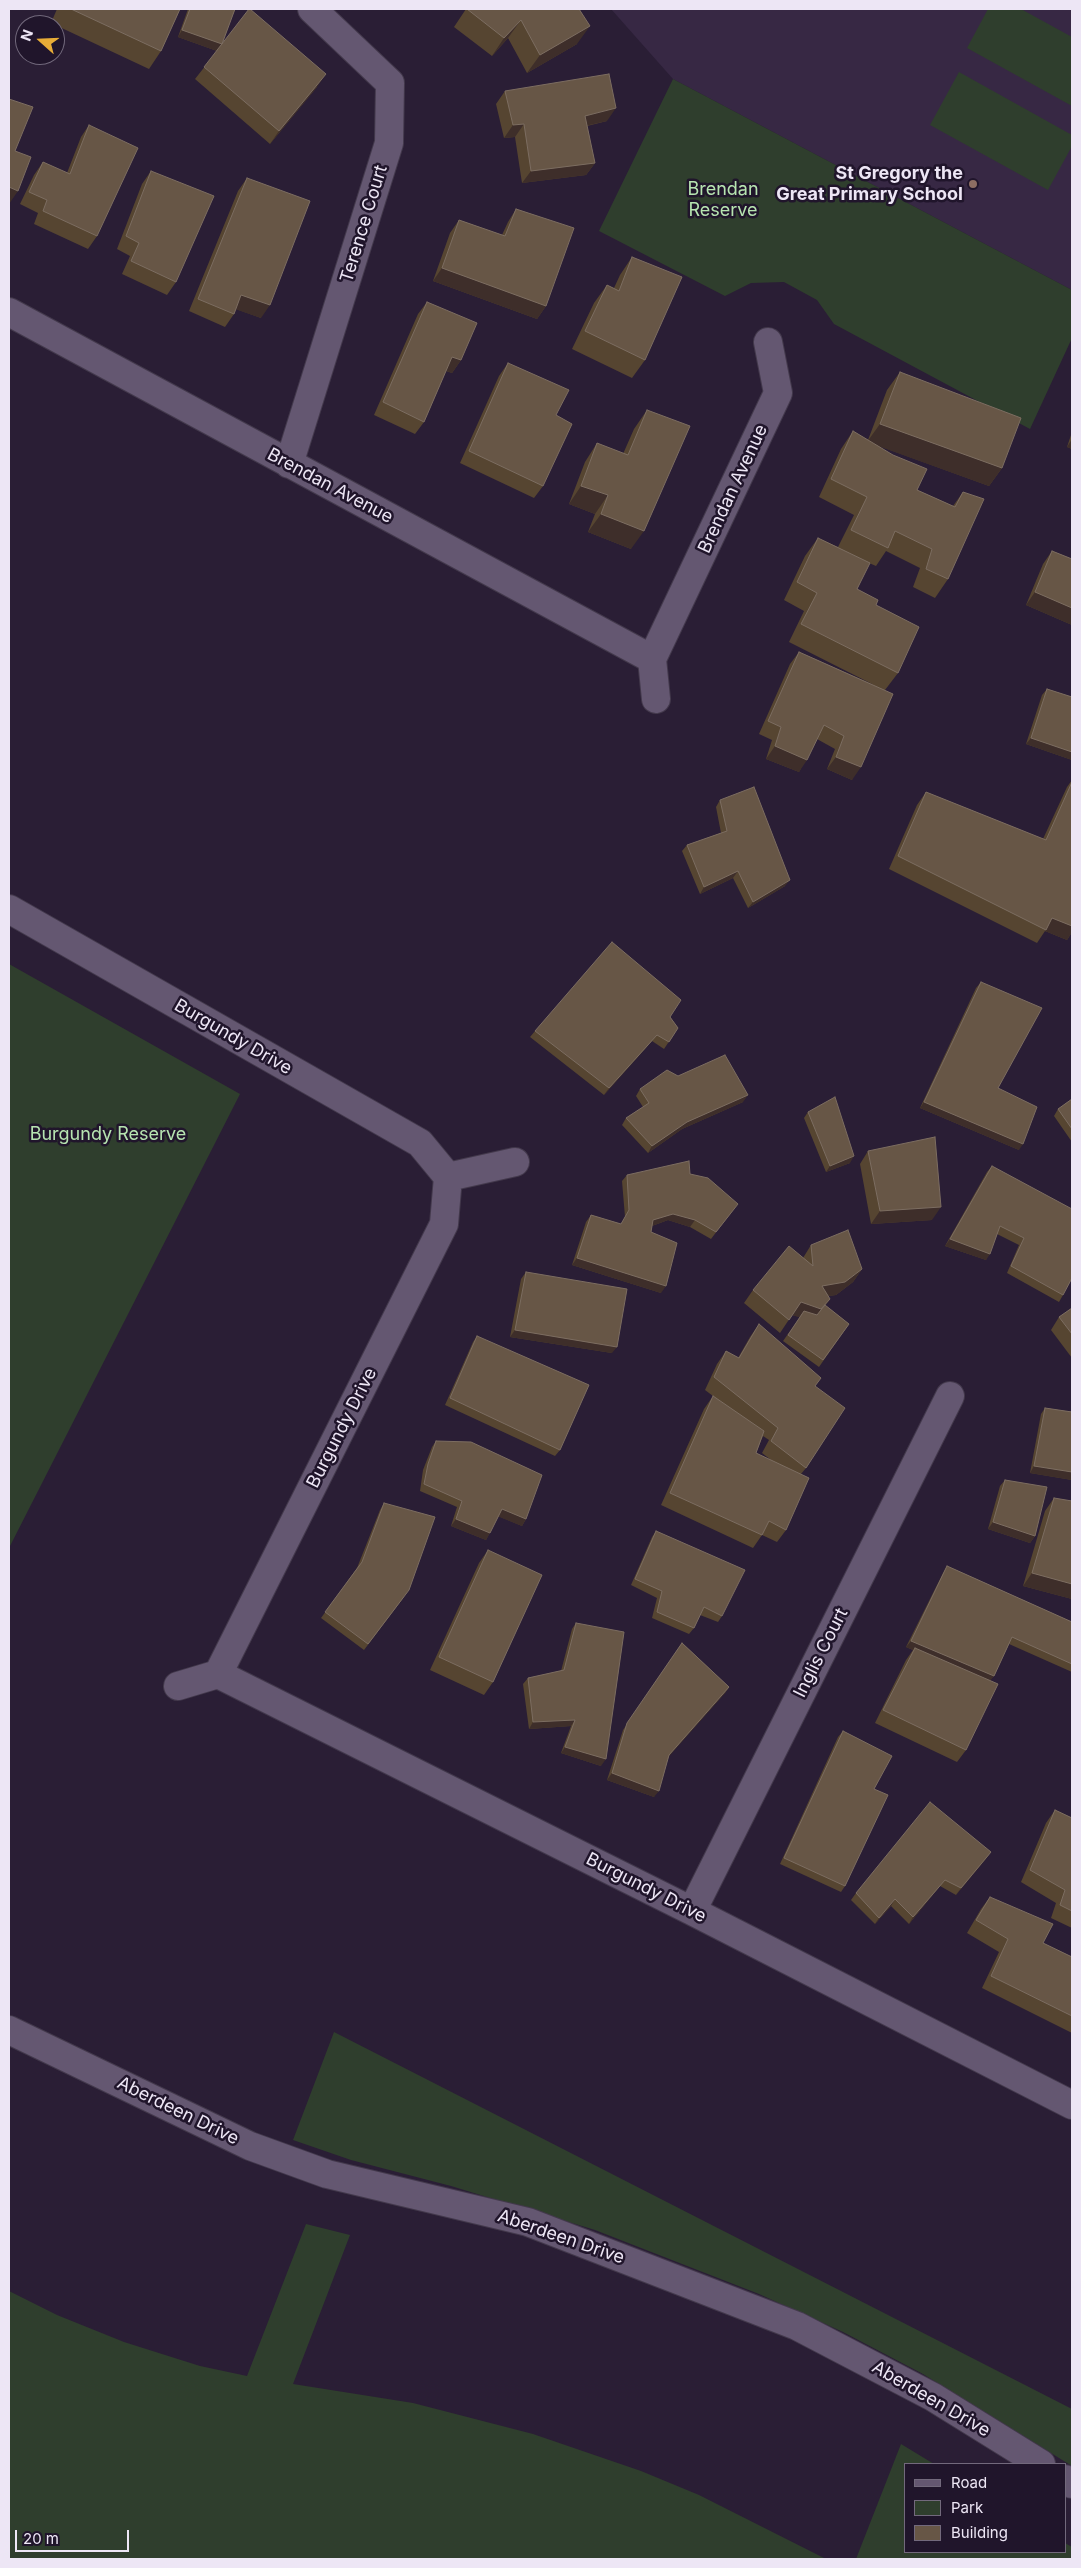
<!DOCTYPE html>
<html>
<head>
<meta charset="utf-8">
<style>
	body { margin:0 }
	#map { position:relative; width:1081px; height:2568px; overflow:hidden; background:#2a1e35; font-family:Inter,sans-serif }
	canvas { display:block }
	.frame { position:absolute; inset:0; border:10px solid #ede6f5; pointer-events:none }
	.legend { position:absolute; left:904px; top:2463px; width:162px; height:90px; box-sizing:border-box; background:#20152b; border:1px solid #72697c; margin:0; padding:6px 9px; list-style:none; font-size:15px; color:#ede6f5 }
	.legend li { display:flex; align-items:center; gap:10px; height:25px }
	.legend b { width:25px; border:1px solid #72697c }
	.north { position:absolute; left:15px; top:15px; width:50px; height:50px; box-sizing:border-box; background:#20152b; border:1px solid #72697c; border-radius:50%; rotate:290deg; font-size:14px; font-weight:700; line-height:20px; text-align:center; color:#ede6f5 }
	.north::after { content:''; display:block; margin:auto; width:18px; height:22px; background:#e7ac37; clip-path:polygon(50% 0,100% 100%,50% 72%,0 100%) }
	.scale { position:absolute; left:15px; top:2530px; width:114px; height:22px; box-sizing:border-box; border:2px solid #ede6f5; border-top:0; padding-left:6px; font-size:15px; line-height:18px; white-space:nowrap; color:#ede6f5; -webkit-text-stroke:4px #20152b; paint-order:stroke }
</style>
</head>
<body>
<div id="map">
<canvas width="1081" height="2568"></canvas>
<div class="frame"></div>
<ul class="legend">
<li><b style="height:6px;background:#645771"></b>Road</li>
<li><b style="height:14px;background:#2f3e2d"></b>Park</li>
<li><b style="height:14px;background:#675646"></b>Building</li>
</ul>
<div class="north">N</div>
<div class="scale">20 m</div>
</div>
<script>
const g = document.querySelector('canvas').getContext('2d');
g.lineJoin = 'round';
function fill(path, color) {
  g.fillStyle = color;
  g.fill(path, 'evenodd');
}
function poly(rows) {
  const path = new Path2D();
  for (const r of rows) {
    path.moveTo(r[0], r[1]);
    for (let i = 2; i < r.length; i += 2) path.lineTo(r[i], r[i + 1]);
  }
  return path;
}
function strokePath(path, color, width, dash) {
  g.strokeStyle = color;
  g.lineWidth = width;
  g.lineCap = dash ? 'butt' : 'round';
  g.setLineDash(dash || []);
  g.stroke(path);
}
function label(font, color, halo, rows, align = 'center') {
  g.font = font + ' Inter,sans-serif';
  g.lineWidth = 5;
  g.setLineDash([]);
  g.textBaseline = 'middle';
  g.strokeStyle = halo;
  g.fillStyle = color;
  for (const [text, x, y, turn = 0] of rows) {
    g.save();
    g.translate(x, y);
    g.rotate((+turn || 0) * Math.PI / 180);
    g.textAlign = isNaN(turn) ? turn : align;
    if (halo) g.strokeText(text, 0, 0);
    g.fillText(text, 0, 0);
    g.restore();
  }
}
fill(poly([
	[611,9,1072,9,1072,290,673,79]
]), '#372844');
fill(poly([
	[988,9,1021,9,1072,37,1072,106,967,48],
	[959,72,1072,135,1072,146,1048,190,930,125],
	[673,79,1072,290,1072,338,1030,429,834,324,817,300,784,282,751,283,725,296,599,231],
	[9,964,240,1094,9,1548],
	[334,2032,1072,2409,1072,2466,923,2374,843,2332,759,2294,595,2230,451,2186,351,2160,293,2140],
	[306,2224,350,2235,293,2384,413,2403,533,2434,641,2471,699,2495,826,2559,9,2559,9,2291,57,2315,124,2342,200,2366,247,2376],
	[901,2444,934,2464,905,2464,905,2552,1065,2552,1065,2543,1072,2547,1072,2559,856,2559]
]), '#2f3e2d');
const minor = poly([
	[9,312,652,659,656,699],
	[289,464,389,143,390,83,312,9],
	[652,659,778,393,768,342],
	[9,909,420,1143,448,1177,515,1162],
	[218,1674,692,1911,1072,2105],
	[178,1686,218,1674,444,1224,448,1177],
	[692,1911,950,1396],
	[9,2030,250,2146,327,2174,528,2222,797,2326,933,2397,1041,2464],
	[1065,2479,1072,2484]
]);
strokePath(minor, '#43394c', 30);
strokePath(minor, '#645771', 28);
fill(poly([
	[57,9,180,9,161,51,149,69,51,23],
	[188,9,235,9,222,43,317,87,270,144,195,79,217,51,178,37],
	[466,9,579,9,577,44,527,73,508,38,492,56,454,27],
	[505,91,607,121,587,126,595,163,586,175,522,183,515,137,504,138,496,104],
	[89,125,97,236,88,249,34,224,38,213,20,204,34,175,43,162,67,173,81,137],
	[151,171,176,282,167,295,122,274,130,256,117,249,142,184],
	[247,178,261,318,236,309,234,314,225,327,189,311,238,191],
	[516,209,546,306,537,319,433,281,450,233,459,220,502,235,508,222],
	[632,257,645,360,632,378,572,349,594,303,607,285,614,288,620,275],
	[427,302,461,360,452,373,446,371,424,422,415,434,374,415,418,314],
	[508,363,556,415,543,486,534,498,460,463,499,376],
	[900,372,1002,468,989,486,879,446,917,490,953,506,963,492,948,579,935,598,913,587,920,568,886,551,876,566,869,563,857,589,876,605,898,673,885,690,852,780,827,769,835,749,817,739,799,772,766,759,772,740,759,734,790,664,799,652,874,685,789,642,804,611,784,600,805,556,818,538,838,547,854,515,819,497,841,449,853,431,868,440,887,390],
	[647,410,631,549,588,532,595,514,569,504,585,462,597,443,623,454,634,429],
	[1072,432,1072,449,1067,447],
	[1052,551,1072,559,1072,625,1026,605,1043,564],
	[1047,689,1072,697,1072,760,1026,744,1042,695],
	[1072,780,1072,932,1067,940,1045,931,1037,943,889,869,917,805,926,792,1043,839,1067,787],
	[720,800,785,886,748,908,733,878,700,894,682,851,687,845,721,833,716,807],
	[981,982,998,1088,1019,1150,920,1108,976,988],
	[670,1017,678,1028,664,1049,652,1041,604,1095,530,1037,535,1031],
	[678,1076,743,1102,682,1129,648,1153,622,1125,626,1118,643,1107,636,1096,640,1089],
	[1072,1099,1072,1142,1054,1116,1058,1109],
	[808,1112,850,1163,826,1172,804,1118],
	[868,1151,932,1220,871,1224,860,1164],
	[992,1166,1063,1295,1059,1302,1007,1273,1019,1245,997,1234,986,1260,945,1246,987,1172],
	[690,1174,733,1210,711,1239,690,1227,668,1220,652,1226,651,1232,661,1293,572,1265,586,1222,591,1215,621,1224,625,1217,622,1181,627,1175],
	[811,1245,862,1269,853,1282,836,1295,828,1296,825,1305,849,1324,819,1367,783,1341,800,1317,792,1315,780,1333,744,1303,753,1290,803,1258],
	[526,1272,612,1353,510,1337,521,1279],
	[1072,1308,1072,1358,1051,1330,1059,1317],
	[759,1324,815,1386,806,1468,801,1474,786,1530,777,1542,762,1535,753,1548,661,1505,704,1409,713,1396,705,1390,717,1364,726,1351,738,1358,750,1337],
	[763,1436,769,1440,762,1453,771,1460,756,1453],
	[477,1336,560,1450,555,1456,445,1405,473,1342],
	[1045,1408,1072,1412,1072,1480,1030,1473,1041,1414],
	[436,1441,526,1519,522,1526,498,1516,486,1540,451,1526,457,1507,420,1491,423,1470,432,1447],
	[1005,1480,1035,1536,1030,1543,988,1529,1000,1486],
	[1054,1498,1072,1599,1023,1586,1045,1511],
	[384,1503,404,1597,364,1650,321,1618,357,1568,380,1510],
	[656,1531,722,1616,718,1622,700,1615,694,1628,689,1634,652,1618,657,1598,631,1585,652,1537],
	[488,1550,493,1682,484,1695,430,1670,479,1563],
	[947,1566,1072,1622,1072,1672,1009,1644,994,1676,990,1680,966,1750,957,1762,875,1723,906,1660,913,1650,906,1647,943,1573],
	[576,1623,601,1766,561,1753,571,1726,529,1729,523,1684,528,1678,561,1671,572,1629],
	[682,1643,729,1687,725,1693,668,1757,654,1797,607,1780,623,1730],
	[843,1731,874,1789,845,1886,841,1892,780,1864,838,1737],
	[1055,1810,1072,1818,1072,1928,1051,1918,1056,1903,1021,1882,1046,1823],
	[991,1852,956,1895,940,1886,909,1924,891,1906,875,1924,851,1900,856,1893],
	[990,1897,1043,1943,1072,1957,1072,2033,982,1988,999,1952,967,1933,981,1909]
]), '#564531');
fill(poly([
	[521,20,508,38,492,56,504,38],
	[590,26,577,44,527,73,540,55],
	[182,30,222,44,217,51,178,37],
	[326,74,317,87,270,144,279,131],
	[616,108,607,121,576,128,585,116],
	[524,124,515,137,504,138,513,125],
	[595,163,586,175,522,183,531,171],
	[9,187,18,191,9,204],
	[442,268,546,306,537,319,433,281],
	[241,295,270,305,261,318,232,308],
	[452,357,461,360,452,373,444,370],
	[880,424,1002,468,989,486,867,442],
	[1072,439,1072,449,1067,447],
	[581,486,608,495,595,514,569,504],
	[601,514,644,531,631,549,588,532],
	[1035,592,1072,608,1072,625,1026,605],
	[1031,738,1072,752,1072,760,1026,744],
	[775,746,807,760,799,772,766,759],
	[836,757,861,767,852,780,827,769],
	[738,871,733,878,700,894,704,887],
	[790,880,785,886,748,908,753,902],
	[1052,918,1072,926,1072,932,1067,940,1045,931],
	[657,1035,652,1041,604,1095,609,1088],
	[748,1095,743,1102,682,1129,648,1153,652,1146,687,1122],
	[924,1102,1023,1144,1019,1150,920,1108],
	[854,1156,850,1163,826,1172,830,1166],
	[941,1207,932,1220,871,1224,880,1211],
	[673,1214,695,1220,690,1227,668,1220,649,1227,653,1220],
	[950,1239,990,1254,986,1260,945,1246],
	[577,1258,666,1286,661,1293,572,1265],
	[862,1269,853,1282,836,1295,813,1298,822,1286],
	[830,1299,821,1312,812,1321,792,1315,801,1302],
	[515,1330,617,1347,612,1353,510,1337],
	[1034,1466,1072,1472,1072,1480,1030,1473],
	[502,1509,526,1519,522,1526,497,1516],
	[456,1519,490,1533,486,1540,451,1526],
	[993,1522,1035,1536,1030,1543,988,1529],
	[1032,1573,1072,1584,1072,1599,1023,1586],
	[911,1641,994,1676,989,1682,915,1648,913,1650,906,1647],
	[729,1687,725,1693,664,1762,669,1755],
	[575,1720,571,1726,529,1729,533,1722],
	[565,1747,606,1759,601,1766,561,1753],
	[612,1773,659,1791,654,1797,607,1780],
	[991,1852,986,1859,956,1895,961,1888],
	[945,1880,940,1886,909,1924,913,1917],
	[895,1899,891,1906,875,1924,879,1918]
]), '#3e2e2a');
const building = poly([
	[71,9,180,9,161,51,71,9],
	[190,9,235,9,222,44,182,30,190,9],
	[249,9,250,9,326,74,279,131,204,67,249,9],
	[467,9,579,9,590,26,540,55,521,20,504,38,467,9],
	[609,74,616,108,585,116,595,163,531,171,524,124,513,125,505,91,609,74],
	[9,99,33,107,15,151,31,157,18,191,9,187,9,99],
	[89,125,138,148,97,236,43,211,47,200,29,192,43,162,70,174,89,125],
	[151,171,214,196,176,282,131,261,139,243,126,236,151,171],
	[247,178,310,201,270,305,241,295,234,314,198,299,247,178],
	[516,209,574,228,546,306,442,268,459,220,505,236,516,209],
	[632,257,682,277,645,360,585,331,607,285,619,291,632,257],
	[427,302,477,323,461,360,452,357,424,422,383,402,427,302],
	[508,363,569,390,556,415,572,424,543,486,469,451,508,363],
	[900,372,1021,418,1002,468,880,424,900,372],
	[647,410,690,426,644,531,601,514,608,495,581,486,597,443,628,455,647,410],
	[853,431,893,455,927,469,917,490,955,507,963,492,984,499,948,579,926,569,932,549,895,531,888,548,851,530,867,497,831,479,853,431],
	[818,538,870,563,857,589,878,600,876,605,919,627,898,673,801,624,817,593,797,582,818,538],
	[1052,551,1072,559,1072,608,1035,592,1052,551],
	[799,652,893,694,861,767,836,757,844,736,824,725,807,760,775,746,781,727,768,721,799,652],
	[1047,689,1072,697,1072,752,1031,738,1047,689],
	[1072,782,1072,926,1052,918,1046,930,898,856,926,792,1046,840,1072,782],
	[754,787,790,880,753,902,738,871,704,887,687,845,727,831,720,800,754,787],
	[612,942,681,1000,670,1017,678,1028,669,1042,657,1035,609,1088,535,1031,612,942],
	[981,982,1042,1008,998,1088,1037,1107,1023,1144,924,1102,981,982],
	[725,1055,748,1095,687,1122,652,1146,626,1118,649,1103,640,1089,667,1070,678,1076,725,1055],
	[835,1097,854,1156,830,1166,808,1112,835,1097],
	[1072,1099,1072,1129,1058,1109,1072,1099],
	[935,1137,941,1207,880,1211,868,1151,935,1137],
	[689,1161,690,1174,708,1178,738,1204,716,1232,695,1220,673,1214,653,1220,651,1232,677,1243,666,1286,577,1258,591,1215,621,1224,629,1210,627,1175,689,1161],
	[992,1166,1072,1209,1072,1278,1063,1295,1011,1266,1024,1238,1000,1226,990,1254,950,1239,992,1166],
	[848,1230,862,1269,845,1282,822,1286,830,1299,821,1309,801,1302,789,1320,753,1290,789,1246,813,1266,811,1245,848,1230],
	[526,1272,627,1289,617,1347,515,1330,526,1272],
	[825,1305,849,1324,823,1360,788,1335,804,1311,817,1315,825,1305],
	[1072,1308,1072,1334,1059,1317,1072,1308],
	[759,1324,821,1378,815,1386,845,1408,806,1468,771,1441,778,1428,714,1377,726,1351,739,1358,759,1324],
	[477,1336,589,1385,560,1450,450,1398,477,1336],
	[713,1396,764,1431,756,1453,809,1478,786,1530,769,1521,762,1535,670,1493,713,1396],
	[1045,1408,1072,1412,1072,1472,1034,1466,1045,1408],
	[436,1441,471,1442,542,1475,526,1519,502,1509,490,1533,456,1519,462,1501,424,1484,428,1464,436,1441],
	[1005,1480,1047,1487,1035,1536,993,1522,1005,1480],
	[1054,1498,1072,1501,1072,1584,1032,1573,1054,1498],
	[384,1503,435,1517,409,1590,368,1644,325,1612,362,1562,384,1503],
	[656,1531,745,1570,722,1616,704,1607,694,1628,657,1612,662,1591,635,1579,656,1531],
	[488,1550,542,1575,493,1682,439,1657,488,1550],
	[947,1566,1072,1622,1072,1664,1012,1637,994,1676,911,1641,947,1566],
	[576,1623,624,1632,606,1759,565,1747,575,1720,533,1722,528,1678,564,1670,576,1623],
	[682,1643,729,1687,669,1755,659,1791,612,1773,627,1723,682,1643],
	[915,1648,998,1684,966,1750,883,1710,915,1648],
	[843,1731,892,1756,874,1789,888,1795,845,1886,784,1858,843,1731],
	[930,1802,991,1852,961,1888,945,1880,913,1917,895,1899,879,1918,856,1893,930,1802],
	[1055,1810,1072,1818,1072,1911,1060,1905,1065,1890,1030,1870,1055,1810],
	[990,1897,1053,1924,1043,1943,1072,1957,1072,2016,991,1976,1008,1939,976,1920,990,1897]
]);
fill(building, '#675646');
strokePath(building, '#7c6d61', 1);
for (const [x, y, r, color] of [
	[973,184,5,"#8d6e63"]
]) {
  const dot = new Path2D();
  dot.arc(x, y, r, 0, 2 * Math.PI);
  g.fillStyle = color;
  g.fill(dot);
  strokePath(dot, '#20152b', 2);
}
label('bold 18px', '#ede6f5', '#20152b', [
	["St Gregory the",963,174],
	["Great Primary School",963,195]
], 'right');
label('18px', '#b6e4b0', '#20152b', [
	["Brendan",723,190],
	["Reserve",723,211],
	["Burgundy Reserve",108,1135]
]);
label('18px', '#ede6f5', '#20152b', [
	["Terence Court",364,224,-73],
	["Brendan Avenue",330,486,28],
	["Brendan Avenue",733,489,-65],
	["Burgundy Drive",233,1037,30],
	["Burgundy Drive",342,1428,-63],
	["Inglis Court",821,1653,-63],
	["Burgundy Drive",646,1888,27],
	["Aberdeen Drive",178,2111,26],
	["Aberdeen Drive",561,2237,19],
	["Aberdeen Drive",931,2399,30]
]);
</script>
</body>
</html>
